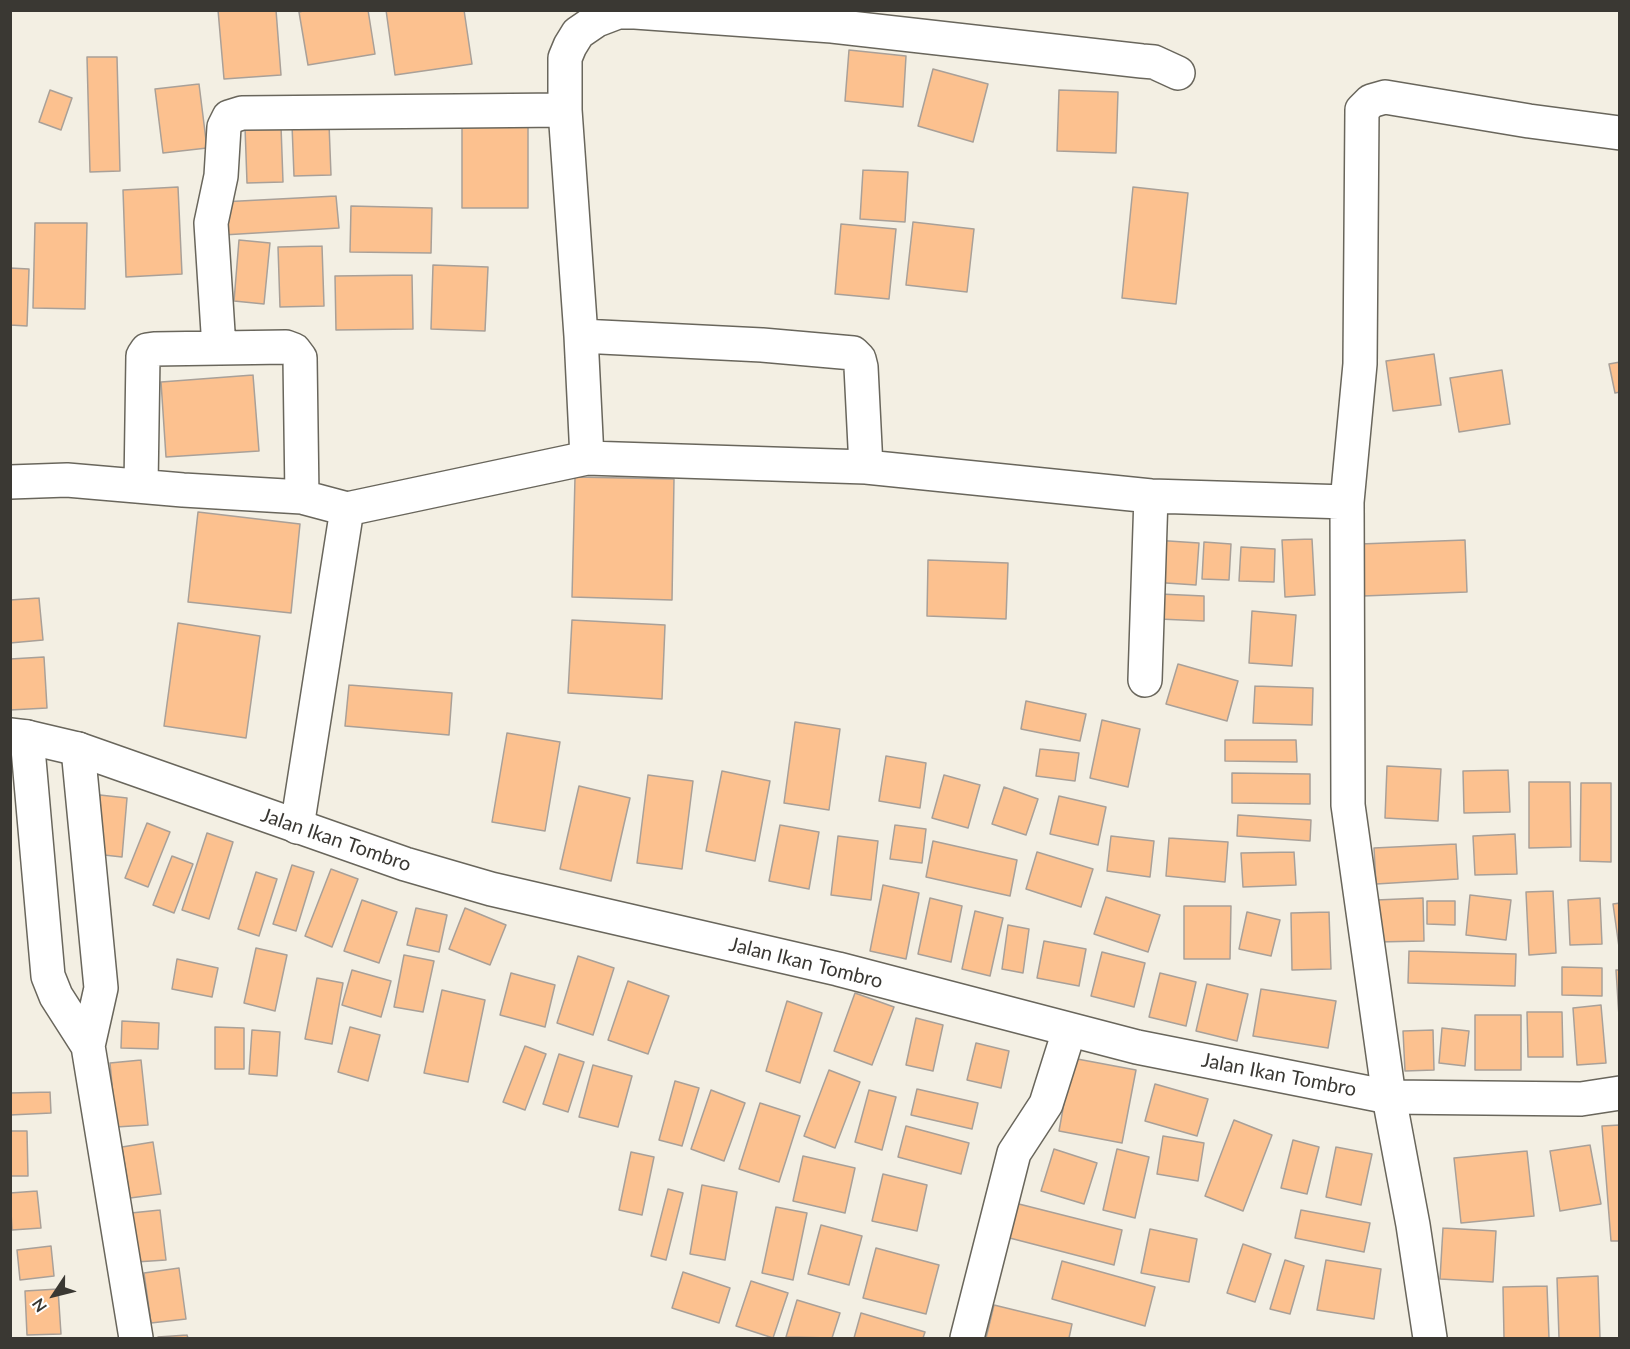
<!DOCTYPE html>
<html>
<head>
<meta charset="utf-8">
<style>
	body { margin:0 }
	#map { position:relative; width:1630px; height:1349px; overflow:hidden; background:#f3efe3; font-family:Lato,sans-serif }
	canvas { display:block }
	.frame { position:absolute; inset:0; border:12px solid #3a3833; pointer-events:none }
	.north { position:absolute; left:24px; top:1265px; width:60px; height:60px; -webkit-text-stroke:4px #fff; paint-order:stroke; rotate:235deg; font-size:16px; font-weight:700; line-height:24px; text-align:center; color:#3a3833 }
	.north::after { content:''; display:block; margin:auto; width:21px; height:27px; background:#3a3833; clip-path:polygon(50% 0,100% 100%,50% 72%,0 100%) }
</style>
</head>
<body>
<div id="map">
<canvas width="1630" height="1349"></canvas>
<div class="frame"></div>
<div class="north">N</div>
</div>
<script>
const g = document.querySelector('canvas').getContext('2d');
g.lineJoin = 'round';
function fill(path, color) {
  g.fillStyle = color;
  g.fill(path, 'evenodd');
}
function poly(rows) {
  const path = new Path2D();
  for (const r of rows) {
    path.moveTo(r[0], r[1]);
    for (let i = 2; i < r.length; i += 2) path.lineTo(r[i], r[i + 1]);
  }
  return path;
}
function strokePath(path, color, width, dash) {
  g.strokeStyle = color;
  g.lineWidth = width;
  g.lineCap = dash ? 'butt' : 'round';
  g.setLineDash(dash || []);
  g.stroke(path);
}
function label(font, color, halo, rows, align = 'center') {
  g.font = font + ' Lato,sans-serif';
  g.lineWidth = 4.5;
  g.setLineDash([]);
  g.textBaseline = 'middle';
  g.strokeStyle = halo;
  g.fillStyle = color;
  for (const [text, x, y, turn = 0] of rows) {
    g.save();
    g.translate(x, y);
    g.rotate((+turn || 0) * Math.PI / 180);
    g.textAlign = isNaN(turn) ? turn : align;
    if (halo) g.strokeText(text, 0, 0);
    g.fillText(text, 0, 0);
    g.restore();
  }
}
const building = poly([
	[218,10,276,10,281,75,224,79,218,10],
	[307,10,368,10,375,54,308,65,299,12,307,10],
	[386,10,464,10,472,64,395,75,386,10],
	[849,50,906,56,903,107,845,101,849,50],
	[87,57,117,57,120,171,90,172,87,57],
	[933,69,988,84,973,142,918,126,933,69],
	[199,84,207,148,163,153,155,89,199,84],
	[50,90,72,98,61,130,39,122,50,90],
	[1059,90,1118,92,1116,153,1057,151,1059,90],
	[462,116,528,116,528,208,462,208,462,116],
	[329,124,331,175,294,176,292,125,329,124],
	[281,126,283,182,247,183,245,127,281,126],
	[863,170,908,172,905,222,860,219,863,170],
	[178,187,182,274,126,277,123,190,178,187],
	[1133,187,1188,193,1176,304,1122,298,1133,187],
	[336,196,339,228,223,235,221,202,336,196],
	[351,206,432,208,431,253,350,252,351,206],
	[913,222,974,229,967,292,906,285,913,222],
	[35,223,87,223,85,309,33,308,35,223],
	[841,224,896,229,889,299,835,294,841,224],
	[239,240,270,243,264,304,234,301,239,240],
	[322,246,324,306,280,307,278,247,322,246],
	[433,265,488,267,485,331,431,329,433,265],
	[10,268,29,269,27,326,10,325,10,268],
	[412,275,413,329,336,330,335,276,412,275],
	[1434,354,1441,405,1393,411,1386,361,1434,354],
	[1620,362,1620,392,1615,393,1609,364,1620,362],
	[1502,370,1510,424,1459,432,1450,378,1502,370],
	[253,375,259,451,166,457,161,382,253,375],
	[575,477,674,479,672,600,572,597,575,477],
	[198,512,300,524,291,613,188,602,198,512],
	[1312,539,1315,595,1285,597,1282,540,1312,539],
	[1154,540,1199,543,1196,585,1151,582,1154,540],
	[1465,540,1467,592,1363,596,1360,544,1465,540],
	[1204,542,1231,544,1229,580,1202,579,1204,542],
	[1241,547,1275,549,1274,582,1239,581,1241,547],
	[928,560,1008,563,1006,619,927,616,928,560],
	[1160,594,1204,596,1204,621,1159,619,1160,594],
	[39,598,43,640,10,643,10,600,39,598],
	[1252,611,1296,615,1292,666,1249,663,1252,611],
	[572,620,665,625,662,699,568,693,572,620],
	[178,623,260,636,246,738,164,726,178,623],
	[44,657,47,708,10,710,10,659,44,657],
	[1178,664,1238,681,1227,721,1166,704,1178,664],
	[349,685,452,693,449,735,345,726,349,685],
	[1255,686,1313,688,1312,725,1253,723,1255,686],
	[1026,701,1086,714,1080,741,1021,729,1026,701],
	[1102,720,1140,729,1128,787,1090,778,1102,720],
	[795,722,840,729,829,810,784,803,795,722],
	[507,733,560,742,545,831,492,822,507,733],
	[1225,740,1296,740,1297,762,1225,761,1225,740],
	[1040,749,1079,753,1075,781,1036,776,1040,749],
	[886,756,926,763,920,808,879,801,886,756],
	[1387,766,1441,769,1438,821,1385,818,1387,766],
	[1508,770,1510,812,1464,813,1463,771,1508,770],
	[722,771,770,781,755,861,706,851,722,771],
	[1232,773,1310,774,1310,804,1232,803,1232,773],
	[648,775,693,781,682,869,637,863,648,775],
	[944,775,980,785,968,828,932,818,944,775],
	[1529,782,1570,782,1571,847,1529,848,1529,782],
	[1581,783,1611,783,1611,862,1580,861,1581,783],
	[579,786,630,798,611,881,560,869,579,786],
	[1004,787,1038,799,1026,835,992,824,1004,787],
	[100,795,127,798,122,857,95,854,100,795],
	[1059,796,1106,807,1098,845,1050,834,1059,796],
	[1238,815,1311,820,1310,841,1237,836,1238,815],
	[147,823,170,832,148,887,125,878,147,823],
	[780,825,819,832,809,889,769,881,780,825],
	[895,825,926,829,922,863,890,859,895,825],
	[207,833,233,842,209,919,182,910,207,833],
	[1515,834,1517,874,1475,875,1473,836,1515,834],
	[838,836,878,841,871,900,831,895,838,836],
	[1111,836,1154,841,1150,877,1107,871,1111,836],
	[1169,838,1228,842,1225,882,1166,876,1169,838],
	[933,841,1017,860,1010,896,926,877,933,841],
	[1456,844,1458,879,1376,884,1374,848,1456,844],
	[1037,852,1093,869,1081,907,1026,889,1037,852],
	[1294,852,1296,885,1243,887,1241,853,1294,852],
	[172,856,193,864,174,913,153,905,172,856],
	[292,865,314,872,296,931,273,924,292,865],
	[331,869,358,879,332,947,305,936,331,869],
	[256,872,277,879,259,936,238,929,256,872],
	[883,885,919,893,906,959,870,951,883,885],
	[1553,891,1556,953,1529,955,1526,892,1553,891],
	[1470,895,1511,900,1506,940,1466,935,1470,895],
	[1106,897,1160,915,1148,952,1094,934,1106,897],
	[930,898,962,906,951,962,918,954,930,898],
	[1423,898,1424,941,1377,942,1376,900,1423,898],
	[1600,898,1602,944,1570,945,1568,900,1600,898],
	[362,900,397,912,379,963,344,951,362,900],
	[1427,901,1455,901,1455,925,1427,924,1427,901],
	[1620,903,1620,947,1619,947,1613,904,1620,903],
	[1184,906,1231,906,1230,959,1184,959,1184,906],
	[416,908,447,915,439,952,407,945,416,908],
	[465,908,506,925,490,965,449,949,465,908],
	[975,911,1003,918,990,976,962,969,975,911],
	[1247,912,1280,920,1271,956,1239,949,1247,912],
	[1329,912,1331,969,1292,970,1291,913,1329,912],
	[1008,925,1029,929,1023,973,1002,969,1008,925],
	[1044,941,1086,949,1079,986,1037,978,1044,941],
	[256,948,287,955,275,1011,244,1003,256,948],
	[1409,951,1516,954,1515,986,1408,983,1409,951],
	[1102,952,1145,963,1134,1007,1091,996,1102,952],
	[404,955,434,961,423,1012,394,1007,404,955],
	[578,956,614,968,593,1035,557,1023,578,956],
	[177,959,218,968,212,997,172,989,177,959],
	[1562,967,1602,968,1602,996,1562,995,1562,967],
	[352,970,391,981,381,1017,342,1005,352,970],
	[1616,970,1620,970,1620,1032,1616,970],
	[511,973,555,985,545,1027,500,1015,511,973],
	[1160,973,1196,982,1186,1026,1149,1017,1160,973],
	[317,978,343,983,332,1044,305,1039,317,978],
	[628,981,669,996,648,1054,608,1040,628,981],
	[1207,984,1248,994,1237,1041,1196,1031,1207,984],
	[1261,989,1336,1001,1328,1048,1253,1036,1261,989],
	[442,990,485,1000,468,1082,424,1073,442,990],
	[855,993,894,1007,872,1065,834,1051,855,993],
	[787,1001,822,1013,800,1083,766,1071,787,1001],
	[1601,1005,1606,1063,1577,1065,1573,1008,1601,1005],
	[1527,1012,1562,1012,1563,1057,1528,1057,1527,1012],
	[1475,1015,1521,1015,1521,1070,1475,1070,1475,1015],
	[916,1018,943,1025,933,1071,906,1065,916,1018],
	[122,1021,159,1023,158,1049,121,1048,122,1021],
	[215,1027,244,1028,244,1069,215,1069,215,1027],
	[350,1027,380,1035,368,1081,338,1072,350,1027],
	[1442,1028,1469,1031,1465,1066,1439,1063,1442,1028],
	[252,1030,280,1032,277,1076,249,1074,252,1030],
	[1433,1030,1434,1070,1405,1071,1403,1031,1433,1030],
	[976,1043,1009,1051,1001,1088,967,1080,976,1043],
	[525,1046,546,1054,525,1110,503,1102,525,1046],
	[559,1054,584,1062,568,1112,543,1104,559,1054],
	[1072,1058,1136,1070,1122,1143,1059,1131,1072,1058],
	[141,1060,148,1125,116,1127,110,1063,141,1060],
	[593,1065,632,1076,618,1127,579,1117,593,1065],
	[829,1070,860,1082,835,1148,804,1136,829,1070],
	[675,1081,699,1088,682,1146,659,1140,675,1081],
	[1155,1084,1208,1099,1197,1136,1145,1121,1155,1084],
	[917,1089,978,1103,972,1129,911,1115,917,1089],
	[711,1090,745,1103,724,1161,691,1149,711,1090],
	[869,1090,896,1097,882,1150,855,1142,869,1090],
	[50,1092,51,1113,10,1115,10,1093,50,1092],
	[760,1103,800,1116,779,1182,739,1169,760,1103],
	[1234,1120,1272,1135,1243,1211,1205,1196,1234,1120],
	[1620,1125,1620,1241,1611,1241,1602,1126,1620,1125],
	[906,1126,969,1143,961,1174,898,1157,906,1126],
	[10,1131,27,1131,28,1176,10,1176,10,1131],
	[1163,1136,1204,1143,1198,1181,1157,1174,1163,1136],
	[1293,1140,1319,1147,1307,1194,1281,1188,1293,1140],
	[153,1142,161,1194,130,1198,122,1147,153,1142],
	[1590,1145,1601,1204,1560,1211,1550,1151,1590,1145],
	[1336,1147,1372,1154,1361,1205,1326,1197,1336,1147],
	[1054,1149,1097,1163,1084,1204,1041,1191,1054,1149],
	[1117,1149,1149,1157,1135,1218,1103,1210,1117,1149],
	[1527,1151,1534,1216,1461,1223,1454,1158,1527,1151],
	[631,1152,654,1157,642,1215,619,1210,631,1152],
	[803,1156,855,1168,845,1213,793,1201,803,1156],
	[883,1174,927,1185,917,1231,872,1221,883,1174],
	[702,1185,737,1192,725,1260,690,1254,702,1185],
	[668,1189,683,1193,666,1260,651,1256,668,1189],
	[37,1191,41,1228,12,1230,10,1193,37,1191],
	[1011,1202,1122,1230,1114,1265,1002,1236,1011,1202],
	[776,1207,807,1213,793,1280,762,1273,776,1207],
	[160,1210,166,1260,136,1262,131,1213,160,1210],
	[1301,1210,1370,1223,1364,1252,1295,1238,1301,1210],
	[821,1225,862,1236,849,1285,808,1274,821,1225],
	[1443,1228,1496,1231,1493,1282,1440,1279,1443,1228],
	[1150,1229,1197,1239,1189,1282,1141,1273,1150,1229],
	[1243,1244,1271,1254,1255,1302,1227,1293,1243,1244],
	[51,1246,54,1276,20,1280,17,1250,51,1246],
	[876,1248,939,1265,926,1314,863,1298,876,1248],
	[1285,1260,1304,1266,1290,1314,1270,1309,1285,1260],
	[1326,1260,1381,1269,1374,1319,1317,1310,1326,1260],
	[1062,1261,1155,1287,1145,1326,1052,1299,1062,1261],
	[179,1268,186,1319,151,1323,144,1273,179,1268],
	[683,1272,730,1288,719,1323,672,1308,683,1272],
	[1598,1276,1600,1338,1559,1338,1557,1278,1598,1276],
	[751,1281,788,1293,773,1338,736,1326,751,1281],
	[1547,1286,1549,1338,1504,1338,1503,1287,1547,1286],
	[58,1289,61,1334,27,1335,25,1291,58,1289],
	[797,1300,840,1313,832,1338,786,1337,797,1300],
	[994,1305,1072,1324,1069,1338,986,1338,994,1305],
	[861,1313,925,1332,923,1338,854,1338,861,1313],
	[187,1335,188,1338,158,1338,158,1337,187,1335]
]);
fill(building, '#fcc18f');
strokePath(building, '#a9a098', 1.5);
const minor = poly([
	[581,336,762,345,853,353,859,359,861,367,866,467],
	[219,348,211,223,221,176,224,127,229,117,242,113,565,110],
	[587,458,581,336,565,110,565,58,570,46,578,33,597,20,618,12,635,12,832,26,1142,61,1154,62,1178,73],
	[10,482,67,480,183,490,302,497,347,509,587,458,866,467,1151,496,1347,502],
	[141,486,143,356,147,350,154,349,286,347,294,350,300,358,302,497],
	[1145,680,1151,496],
	[27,737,48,976,56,996,88,1046],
	[78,749,101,988,88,1046,136,1338],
	[297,827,347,509],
	[967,1338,1014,1153,1046,1104,1069,1031],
	[1430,1338,1413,1225,1389,1097,1348,805,1347,502,1360,364,1362,110,1371,101,1385,97,1529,121,1620,133]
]);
const tertiary = poly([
	[10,735,27,737,78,749,405,864,491,889,838,969,1137,1047,1389,1097,1581,1099,1620,1093]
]);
strokePath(minor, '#69665c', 36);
strokePath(tertiary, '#69665c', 36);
strokePath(minor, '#fff', 33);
strokePath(tertiary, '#fff', 33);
label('20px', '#3a3833', '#fff', [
	["Jalan Ikan Tombro",336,840,19],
	["Jalan Ikan Tombro",806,963,14],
	["Jalan Ikan Tombro",1279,1075,11]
]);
</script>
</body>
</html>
